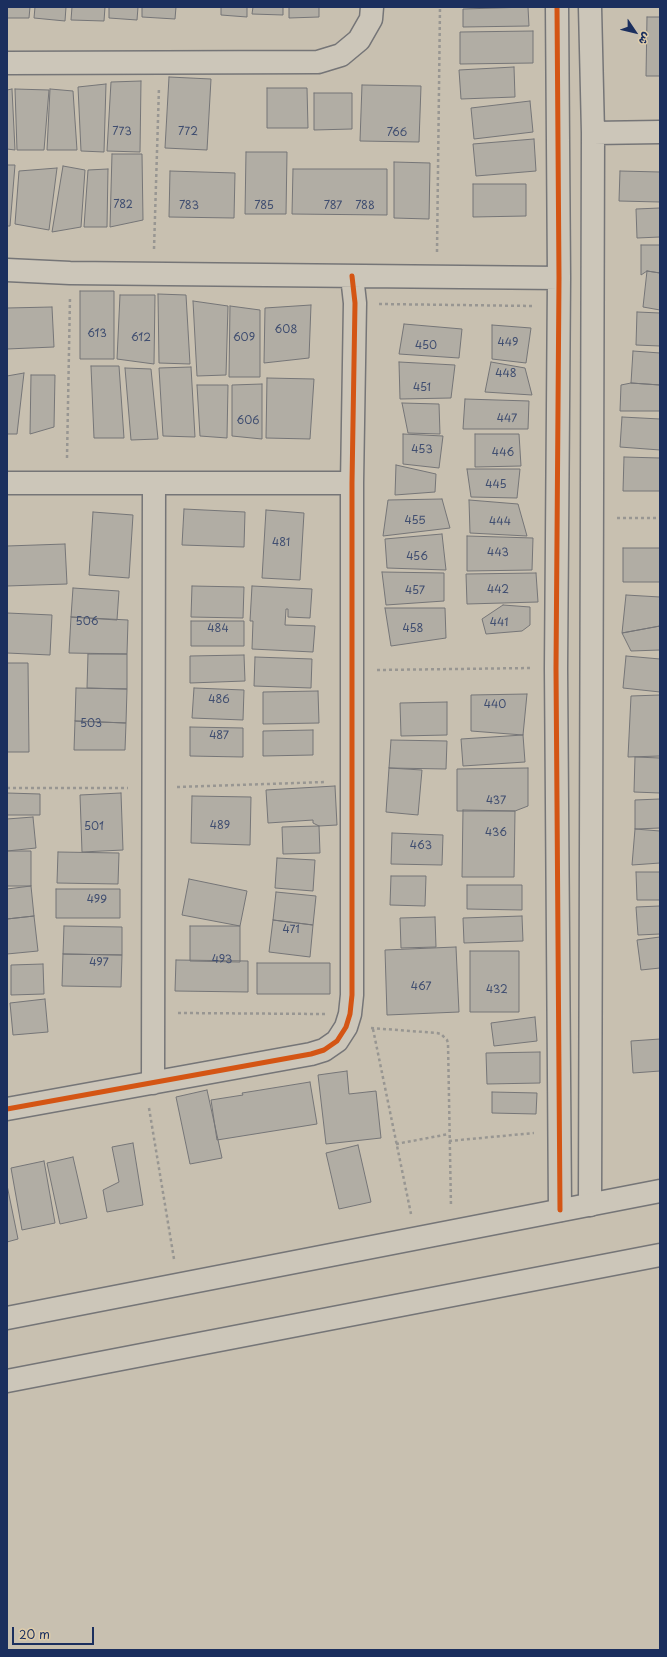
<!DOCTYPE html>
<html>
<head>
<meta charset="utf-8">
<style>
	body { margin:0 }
	#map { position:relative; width:667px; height:1657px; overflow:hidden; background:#c8c0b0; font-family:"Playpen Sans","Playpen Sans Arabic",sans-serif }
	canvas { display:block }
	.frame { position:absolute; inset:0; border:8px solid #1b2f5e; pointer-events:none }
	.north { position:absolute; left:615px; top:12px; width:40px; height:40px; -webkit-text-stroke:3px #deccaa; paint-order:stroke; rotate:125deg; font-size:11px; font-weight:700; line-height:16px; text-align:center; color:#1b2f5e }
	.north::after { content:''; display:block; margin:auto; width:14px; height:18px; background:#1b2f5e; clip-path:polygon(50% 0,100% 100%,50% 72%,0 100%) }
	.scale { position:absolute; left:12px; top:1627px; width:82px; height:18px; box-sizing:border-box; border:2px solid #1b2f5e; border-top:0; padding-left:5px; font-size:12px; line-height:14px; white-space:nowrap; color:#1b2f5e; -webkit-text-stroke:3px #deccaa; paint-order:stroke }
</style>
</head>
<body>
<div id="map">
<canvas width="667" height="1657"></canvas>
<div class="frame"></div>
<div class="north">ش</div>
<div class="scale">20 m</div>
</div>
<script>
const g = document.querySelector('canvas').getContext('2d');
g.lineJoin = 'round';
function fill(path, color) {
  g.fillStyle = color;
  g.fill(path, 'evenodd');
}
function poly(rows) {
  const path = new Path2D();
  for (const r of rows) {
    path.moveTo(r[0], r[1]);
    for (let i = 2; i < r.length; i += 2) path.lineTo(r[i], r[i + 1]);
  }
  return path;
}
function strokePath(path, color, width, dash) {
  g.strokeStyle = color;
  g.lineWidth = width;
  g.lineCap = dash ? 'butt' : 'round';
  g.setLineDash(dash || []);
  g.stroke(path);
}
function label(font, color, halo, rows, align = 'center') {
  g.font = font + ' "Playpen Sans",sans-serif';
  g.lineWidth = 3;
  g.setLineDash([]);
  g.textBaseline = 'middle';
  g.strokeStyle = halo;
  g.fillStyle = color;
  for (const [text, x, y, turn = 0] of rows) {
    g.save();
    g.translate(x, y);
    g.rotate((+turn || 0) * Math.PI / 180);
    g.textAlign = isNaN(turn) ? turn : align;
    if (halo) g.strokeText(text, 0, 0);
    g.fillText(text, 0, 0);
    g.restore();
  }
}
const building = poly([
	[7,7,30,7,29,18,7,18,7,7],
	[35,7,66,7,65,21,34,18,35,7],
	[72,7,105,7,104,21,71,20,72,7],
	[109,7,138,7,137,20,109,18,109,7],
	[142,7,176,7,175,19,142,17,142,7],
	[221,7,247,7,247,17,221,15,221,7],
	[253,7,283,7,283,15,252,14,253,7],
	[289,7,319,7,319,17,289,18,289,7],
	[528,7,529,26,463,27,463,9,528,7],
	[647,17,660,17,660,76,646,76,647,17],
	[533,31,533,63,460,64,460,32,533,31],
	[514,67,515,97,461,99,459,70,514,67],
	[169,77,211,79,207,150,165,148,169,77],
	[141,81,140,152,107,151,111,82,141,81],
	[106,84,104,152,81,151,78,87,106,84],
	[362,85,421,86,419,142,360,141,362,85],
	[267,88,307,88,308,128,267,128,267,88],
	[12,89,15,150,7,149,7,90,12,89],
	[15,89,49,90,44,150,17,150,15,89],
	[50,89,73,91,77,150,47,150,50,89],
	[314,93,352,93,352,129,314,130,314,93],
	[530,101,533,132,474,139,471,108,530,101],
	[534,139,536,171,476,176,473,144,534,139],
	[246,152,287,152,286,214,245,214,246,152],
	[112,154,142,154,143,220,110,227,112,154],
	[394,162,430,163,429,219,394,218,394,162],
	[7,165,15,165,10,226,7,226,7,165],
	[63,166,85,170,81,227,52,232,63,166],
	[57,168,49,230,15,224,19,171,57,168],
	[108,169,107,227,84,227,88,170,108,169],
	[293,169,387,169,387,215,292,214,293,169],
	[170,171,235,173,234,218,169,217,170,171],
	[620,171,660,172,660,202,619,201,620,171],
	[473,184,526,184,526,216,473,217,473,184],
	[660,208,660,237,637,238,636,209,660,208],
	[641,245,660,245,660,273,647,271,641,275,641,245],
	[647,271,660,273,660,310,643,307,647,271],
	[80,291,114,291,114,359,80,359,80,291],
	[158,294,186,295,190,364,159,363,158,294],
	[120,295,155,295,154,364,117,359,120,295],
	[193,301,228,306,226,375,197,376,193,301],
	[311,305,309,358,264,363,265,308,311,305],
	[230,306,260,310,260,377,229,377,230,306],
	[52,307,54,347,7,349,7,308,52,307],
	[637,312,660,313,660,346,636,345,637,312],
	[404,324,462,329,459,358,399,354,404,324],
	[492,325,531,328,526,363,492,359,492,325],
	[633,351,660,353,660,385,631,383,633,351],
	[399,362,455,365,451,398,400,399,399,362],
	[491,362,525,368,532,395,485,392,491,362],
	[91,366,119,366,124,438,94,438,91,366],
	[191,367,195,437,163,436,159,368,191,367],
	[125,368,151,369,158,439,131,440,125,368],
	[24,373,17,434,7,434,7,376,24,373],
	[31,375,55,375,54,427,30,434,31,375],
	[267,378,314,379,310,439,266,438,267,378],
	[631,383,660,385,660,411,620,411,621,385,631,383],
	[262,384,262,439,232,436,232,385,262,384],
	[197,385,228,385,227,438,200,436,197,385],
	[465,399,529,401,528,429,463,429,465,399],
	[402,403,439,404,440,434,408,433,402,403],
	[622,417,660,419,660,450,620,447,622,417],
	[403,434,443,436,439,468,403,464,403,434],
	[475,434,519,434,521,466,475,467,475,434],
	[624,457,660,458,660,491,623,491,624,457],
	[396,465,436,474,435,492,395,495,396,465],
	[467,469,520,469,517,498,471,497,467,469],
	[442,499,450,528,383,536,388,500,442,499],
	[469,500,518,504,527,536,470,533,469,500],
	[184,509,245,512,244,547,182,545,184,509],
	[266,510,304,513,300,580,262,578,266,510],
	[93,512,133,515,129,578,89,575,93,512],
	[442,534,446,570,387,568,385,539,442,534],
	[467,536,533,538,532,570,467,571,467,536],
	[65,544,67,584,7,586,7,546,65,544],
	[623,548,660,548,660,582,623,582,623,548],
	[382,572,444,573,444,601,386,605,382,572],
	[536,573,538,602,467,604,466,574,536,573],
	[192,586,244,587,243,618,191,617,192,586],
	[252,586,312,589,310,618,288,617,288,609,286,609,285,625,315,626,313,652,252,649,253,621,250,621,252,586],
	[73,588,119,591,117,620,71,617,73,588],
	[626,595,660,597,660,626,622,633,626,595],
	[503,605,530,607,530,625,522,631,486,634,482,619,503,605],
	[385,608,445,608,446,638,391,646,385,608],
	[7,613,52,615,50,655,7,653,7,613],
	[71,617,128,620,127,654,69,653,71,617],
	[191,621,244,621,244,646,191,646,191,621],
	[660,626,660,650,631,651,622,633,660,626],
	[88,654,127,654,127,689,87,688,88,654],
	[244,655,245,681,190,683,190,656,244,655],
	[626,656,660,659,660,692,623,688,626,656],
	[255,657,312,659,311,688,254,686,255,657],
	[7,663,28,663,29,752,7,752,7,663],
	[76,688,127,689,126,723,75,721,76,688],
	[194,688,244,690,243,720,192,718,194,688],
	[318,691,319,723,263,724,263,692,318,691],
	[527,694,523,735,471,731,471,695,527,694],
	[660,695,660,756,628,757,631,696,660,695],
	[447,702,447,735,401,736,400,703,447,702],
	[75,721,126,723,125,750,74,750,75,721],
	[190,727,243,728,243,757,190,756,190,727],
	[313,730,313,755,263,756,263,731,313,730],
	[523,735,525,762,463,766,461,739,523,735],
	[391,740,447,741,446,769,389,768,391,740],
	[635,757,660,758,660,793,634,792,635,757],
	[389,768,422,770,418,815,386,812,389,768],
	[528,768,528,806,515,811,457,811,457,769,528,768],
	[335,786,337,825,319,826,313,823,313,820,268,823,266,790,335,786],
	[7,793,40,794,40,815,7,815,7,793],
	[121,793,123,850,82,852,80,795,121,793],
	[192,796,251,797,250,845,191,843,192,796],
	[660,799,660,828,635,829,635,800,660,799],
	[463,810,515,811,514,877,462,877,463,810],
	[33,817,36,848,7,851,7,819,33,817],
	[319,826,320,853,283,854,282,827,319,826],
	[635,829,660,831,660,863,632,865,635,829],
	[392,833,443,835,442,865,391,864,392,833],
	[7,851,31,851,31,886,7,886,7,851],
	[58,852,119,853,118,884,57,883,58,852],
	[277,858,315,860,313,891,275,888,277,858],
	[636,872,660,872,660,900,637,900,636,872],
	[391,876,426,876,425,906,390,905,391,876],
	[189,879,247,891,240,926,182,915,189,879],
	[467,885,522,885,522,910,467,909,467,885],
	[31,886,34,916,7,919,7,889,31,886],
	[56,889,120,889,120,918,56,918,56,889],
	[276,892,316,896,313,925,273,920,276,892],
	[660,906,660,934,638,935,636,907,660,906],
	[34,916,38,951,7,954,7,919,34,916],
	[522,916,523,941,464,943,463,918,522,916],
	[435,917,436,947,401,948,400,918,435,917],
	[273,920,313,925,310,957,269,952,273,920],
	[64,926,122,927,122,955,63,954,64,926],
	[190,926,240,926,240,962,190,961,190,926],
	[660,937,660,968,641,970,637,940,660,937],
	[456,947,459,1012,387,1015,385,950,456,947],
	[470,951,519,951,519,1012,470,1012,470,951],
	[63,954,122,955,121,987,62,986,63,954],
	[176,960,248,961,248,992,175,991,176,960],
	[257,963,330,963,330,994,257,994,257,963],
	[43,964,44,994,11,995,11,965,43,964],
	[45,999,48,1032,13,1035,10,1003,45,999],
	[535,1017,537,1041,494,1046,491,1023,535,1017],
	[660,1039,660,1071,633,1073,631,1041,660,1039],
	[540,1052,540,1083,487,1084,486,1053,540,1052],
	[347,1071,349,1094,376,1091,381,1138,326,1144,318,1075,347,1071],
	[310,1082,317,1124,217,1140,211,1100,243,1095,242,1093,310,1082],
	[207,1090,222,1158,190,1164,176,1097,207,1090],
	[492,1092,537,1093,536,1114,492,1113,492,1092],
	[133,1143,143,1205,107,1212,103,1190,119,1182,112,1147,133,1143],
	[358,1145,371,1202,339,1209,326,1153,358,1145],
	[73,1157,87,1218,60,1224,47,1163,73,1157],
	[44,1161,55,1223,22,1230,11,1168,44,1161],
	[7,1185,18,1239,7,1242,7,1185]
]);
fill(building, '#b1ada4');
strokePath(building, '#757577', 1);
const minor = poly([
	[557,7,559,278,556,668,560,1210],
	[590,7,593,133,590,1205],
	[7,63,318,62,341,55,359,40,371,19,372,7],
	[593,133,660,132],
	[7,270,70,273,559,278],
	[7,483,352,483],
	[153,1083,154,483],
	[7,1109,311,1054,324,1050,337,1041,346,1027,350,1014,352,995,352,483,355,303,352,276]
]);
const tertiary = poly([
	[7,1318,660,1191],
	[7,1381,660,1255]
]);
strokePath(minor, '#757577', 25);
strokePath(tertiary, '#757577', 25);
strokePath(poly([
	[154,249,159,87],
	[437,252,440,7],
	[379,304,534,306],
	[67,458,70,297],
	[617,518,660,518],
	[377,670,532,668],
	[177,787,326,782],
	[7,788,128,788],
	[178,1013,325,1014],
	[371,1028,437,1033,441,1034,447,1040,448,1043,451,1207],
	[373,1029,411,1214],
	[149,1108,174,1259],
	[449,1141,534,1133],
	[396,1144,449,1134]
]), '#989692', 2.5, [3, 3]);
strokePath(minor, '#ccc6b9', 22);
strokePath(tertiary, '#ccc6b9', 22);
strokePath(poly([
	[557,7,559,278,556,668,560,1210],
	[7,1109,311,1054,324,1050,337,1041,346,1027,350,1014,352,995,352,483,355,303,352,276]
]), '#d45514', 5);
label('11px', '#404e70', null, [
	["773",122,132],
	["772",188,132],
	["766",397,133],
	["782",123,205],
	["783",189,206],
	["785",264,206],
	["787",333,206],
	["788",365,206],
	["608",286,330],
	["613",97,334],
	["612",141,338],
	["609",244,338],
	["449",508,343],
	["450",426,346],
	["448",506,374],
	["451",422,388],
	["447",507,419],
	["606",248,421],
	["453",422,450],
	["446",503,453],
	["445",496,485],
	["455",415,521],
	["444",500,522],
	["481",281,543],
	["443",498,553],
	["456",417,557],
	["442",498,590],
	["457",415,591],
	["506",87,622],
	["441",499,623],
	["484",218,629],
	["458",413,629],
	["486",219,700],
	["440",495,705],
	["503",91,724],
	["487",219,736],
	["437",496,801],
	["489",220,826],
	["501",94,827],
	["436",496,833],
	["463",421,846],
	["499",97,900],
	["471",291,930],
	["493",222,960],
	["497",99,963],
	["467",421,987],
	["432",497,990]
]);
</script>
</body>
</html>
